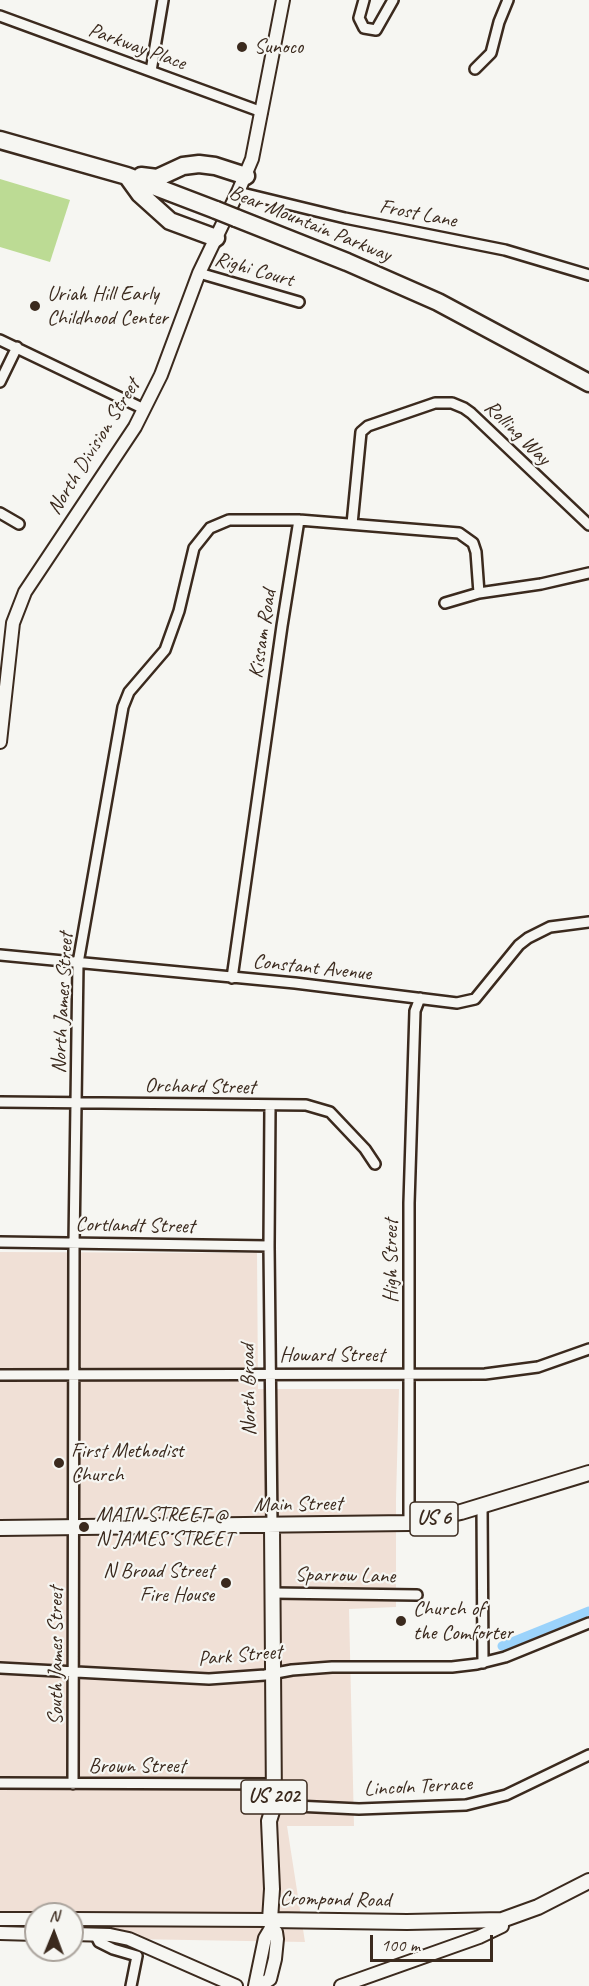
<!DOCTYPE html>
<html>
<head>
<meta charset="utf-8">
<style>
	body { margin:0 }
	#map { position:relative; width:589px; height:1986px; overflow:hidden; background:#f6f6f2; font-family:Caveat,sans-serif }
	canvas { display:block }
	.north { position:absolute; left:24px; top:1902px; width:60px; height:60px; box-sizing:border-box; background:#f6f6f2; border:2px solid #aba49d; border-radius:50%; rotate:1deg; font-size:16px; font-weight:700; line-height:24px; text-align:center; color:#3b2a1e }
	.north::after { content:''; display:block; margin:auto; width:21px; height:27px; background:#3b2a1e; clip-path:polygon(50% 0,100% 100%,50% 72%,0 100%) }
	.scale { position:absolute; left:370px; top:1935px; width:123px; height:27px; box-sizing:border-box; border:3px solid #3b2a1e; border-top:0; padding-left:8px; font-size:18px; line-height:21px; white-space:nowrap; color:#3b2a1e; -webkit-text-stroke:4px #f6f6f2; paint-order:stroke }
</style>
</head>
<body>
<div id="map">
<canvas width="589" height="1986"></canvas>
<div class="north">N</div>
<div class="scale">100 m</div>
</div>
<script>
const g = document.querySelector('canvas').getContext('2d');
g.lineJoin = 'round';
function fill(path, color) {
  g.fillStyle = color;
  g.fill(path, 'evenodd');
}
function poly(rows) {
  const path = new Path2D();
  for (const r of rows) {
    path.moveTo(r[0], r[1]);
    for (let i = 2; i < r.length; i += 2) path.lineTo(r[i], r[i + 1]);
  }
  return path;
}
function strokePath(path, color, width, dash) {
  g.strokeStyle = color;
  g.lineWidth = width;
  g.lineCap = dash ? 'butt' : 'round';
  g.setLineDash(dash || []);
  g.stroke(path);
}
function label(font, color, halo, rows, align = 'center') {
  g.font = font + ' Caveat,sans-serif';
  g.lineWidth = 4.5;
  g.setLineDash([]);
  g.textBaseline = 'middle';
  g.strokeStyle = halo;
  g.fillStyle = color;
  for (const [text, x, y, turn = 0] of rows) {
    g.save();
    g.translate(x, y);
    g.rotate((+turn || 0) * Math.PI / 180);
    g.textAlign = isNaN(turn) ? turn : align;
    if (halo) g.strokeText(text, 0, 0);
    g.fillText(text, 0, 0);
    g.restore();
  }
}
fill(poly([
	[0,1252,257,1253,258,1389,399,1389,396,1499,396,1607,349,1609,354,1826,287,1826,305,1942,72,1938,72,1914,36,1914,36,1938,0,1937]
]), '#f0e0d6');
fill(poly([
	[0,179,70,200,50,262,0,247]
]), '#bcdb94');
strokePath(poly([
	[502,1646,589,1611]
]), '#9bd3fb', 9);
const street = poly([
	[364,0,359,18,364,28,376,30,393,0],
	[0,16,262,112],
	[475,69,491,53,499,22,508,0],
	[151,71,163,0],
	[238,192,345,218,505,250,589,275],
	[199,273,299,302],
	[0,340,144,409],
	[0,382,17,347],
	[0,513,19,524],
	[352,524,361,432,368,426,435,403,452,403,464,408,471,413,589,525],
	[445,603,479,593,541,584,589,573],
	[0,955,295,983,457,1003,475,999,519,945,528,938,550,927,589,922],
	[232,978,282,626,299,520],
	[0,1102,306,1105,330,1112,365,1149,375,1164],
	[270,1106,269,1246,272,1526],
	[0,1242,269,1246],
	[0,1375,485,1374,538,1367,589,1349],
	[482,1505,483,1663],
	[409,1523,409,1203,415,1011,420,998],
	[273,1593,417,1595],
	[0,1668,209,1679,265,1675,292,1670,332,1667,452,1667,477,1664,505,1657,589,1623],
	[0,1783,274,1784],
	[73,1784,74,1244,78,963,123,707,129,692,165,650,179,611,194,548,210,528,229,520,299,520,459,533,473,543,476,552,479,593],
	[274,1805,359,1809,466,1805,506,1795,589,1755],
	[95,1934,99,1942,113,1949,137,1956,131,1986]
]);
const secondary = poly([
	[0,742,13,623,25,592,135,427,161,375,199,273,238,192,252,159,283,0],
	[0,1919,36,1919],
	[72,1919,270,1920,271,1928,276,1932,277,1939,275,1959,270,1979,260,1986],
	[0,1933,36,1934],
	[72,1934,110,1935,129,1939,236,1986],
	[255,1986,265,1938,271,1928],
	[341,1986,479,1937,502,1926,502,1920]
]);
const primary = poly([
	[272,1526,274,1805,269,1821,272,1889,270,1920,407,1922,502,1920,538,1907,589,1881],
	[0,1528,409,1523,461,1512,589,1473]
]);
const highway = poly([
	[0,140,127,176,216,210],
	[127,176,140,194,170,221,216,238],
	[141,176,157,178,183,166,199,164,215,166,246,176],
	[236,218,347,262,438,302,589,383]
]);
strokePath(street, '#3b2a1e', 14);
strokePath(secondary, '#3b2a1e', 16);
strokePath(primary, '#3b2a1e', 18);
strokePath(highway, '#3b2a1e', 21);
strokePath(street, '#f6f6f2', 9);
strokePath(secondary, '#f6f6f2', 12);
strokePath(primary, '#f6f6f2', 14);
strokePath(highway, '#f6f6f2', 16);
const highwayBridge = poly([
	[216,210,236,218]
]);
strokePath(highwayBridge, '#3b2a1e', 21, []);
strokePath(highwayBridge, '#f6f6f2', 16);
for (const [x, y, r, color] of [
	[242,47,6,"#3b2a1e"],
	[35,306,6,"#3b2a1e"],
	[59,1463,6,"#3b2a1e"],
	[84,1527,6,"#3b2a1e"],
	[226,1583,6,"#3b2a1e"],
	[401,1621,6,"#3b2a1e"]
]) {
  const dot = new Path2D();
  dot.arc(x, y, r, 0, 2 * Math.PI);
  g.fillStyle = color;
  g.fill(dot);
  strokePath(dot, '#f6f6f2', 2);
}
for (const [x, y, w] of [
	[434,1519,48],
	[274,1797,66]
]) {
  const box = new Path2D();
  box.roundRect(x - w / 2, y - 17, w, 34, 4.5);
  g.fillStyle = '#f6f6f2';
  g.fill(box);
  strokePath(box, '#3b2a1e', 1.5);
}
label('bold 20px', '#3b2a1e', null, [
	["US 6",434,1519],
	["US 202",274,1797]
]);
label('21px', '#3b2a1e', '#f6f6f2', [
	["Parkway Place",137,47,20],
	["Frost Lane",418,214,11],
	["Bear Mountain Parkway",310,224,22],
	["Righi Court",254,270,16],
	["Rolling Way",517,433,44],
	["North Division Street",94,447,-58],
	["Kissam Road",263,634,-81],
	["Constant Avenue",312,968,6],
	["North James Street",63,1003,-87],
	["Orchard Street",200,1087,1],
	["Cortlandt Street",135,1226,1],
	["High Street",391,1261,-90],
	["Howard Street",332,1355],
	["North Broad",249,1390,-91],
	["Main Street",298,1505,-1],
	["Sparrow Lane",345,1576,1],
	["South James Street",56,1656,-90],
	["Park Street",240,1656,-5],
	["Brown Street",137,1766],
	["Lincoln Terrace",418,1787,-3],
	["Crompond Road",335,1900,1]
]);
label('21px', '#3b2a1e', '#f6f6f2', [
	["Sunoco",254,47],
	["Uriah Hill Early",47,294],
	["Childhood Center",47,318],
	["First Methodist",71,1451],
	["Church",71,1475],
	["MAIN STREET @",96,1515],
	["N JAMES STREET",96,1539],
	["N Broad Street",214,1571,"right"],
	["Fire House",214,1595,"right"],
	["Church of",413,1609],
	["the Comforter",413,1633]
], 'left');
</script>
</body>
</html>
